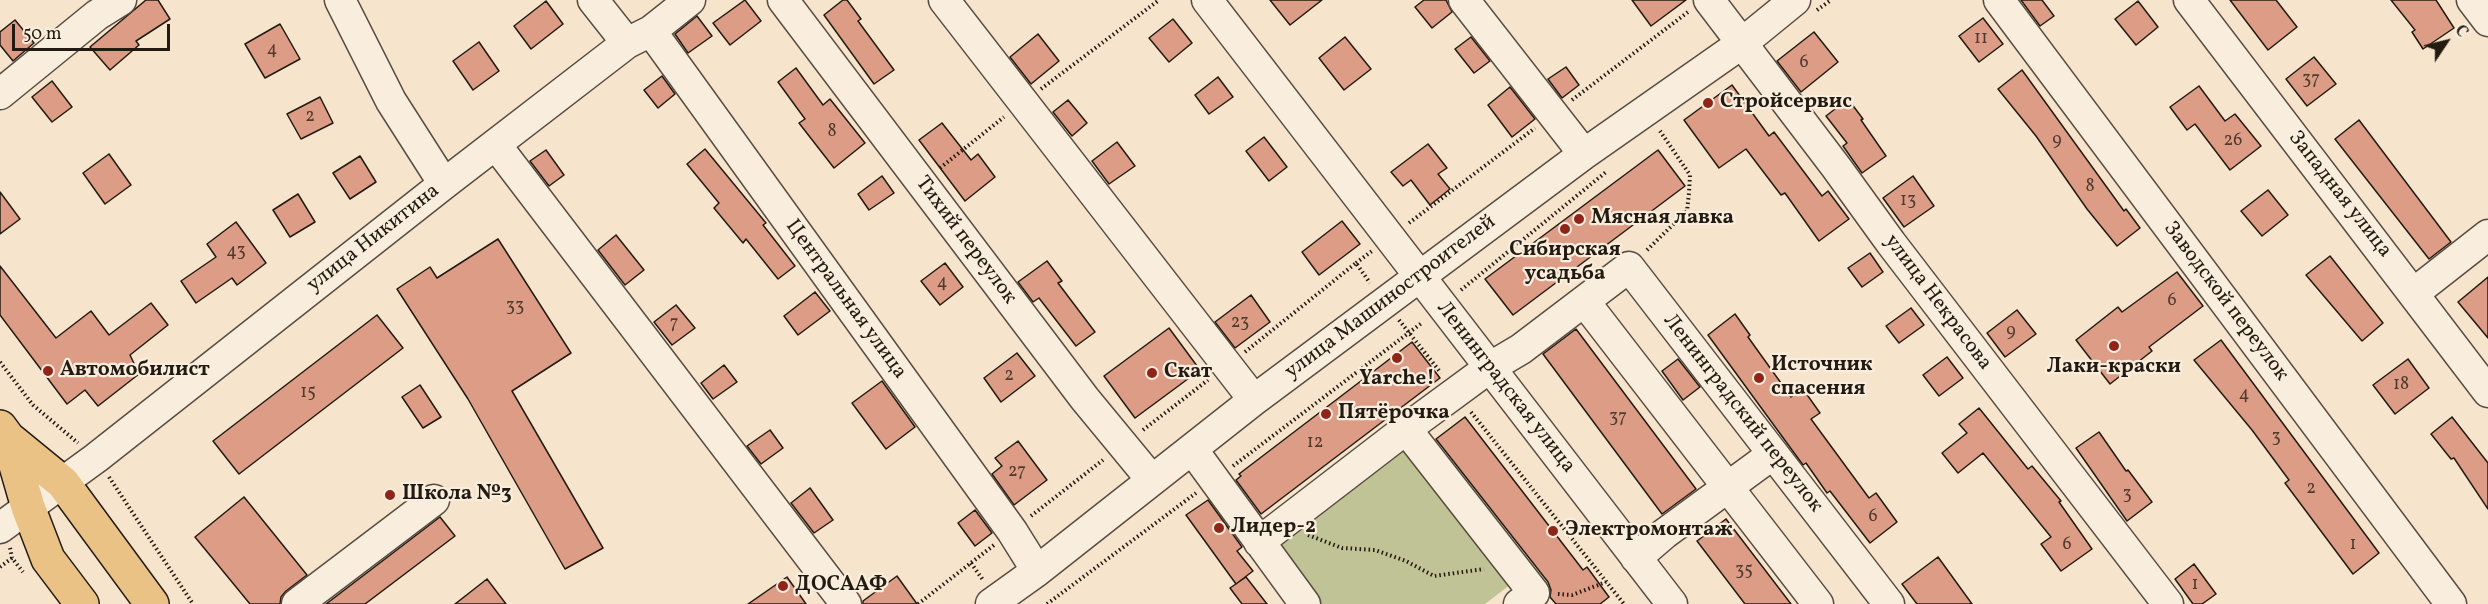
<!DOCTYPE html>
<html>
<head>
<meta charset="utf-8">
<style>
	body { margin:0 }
	#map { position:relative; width:2488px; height:604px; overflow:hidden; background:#f6e4cd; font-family:Vollkorn,serif }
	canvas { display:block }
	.north { position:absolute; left:2416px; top:12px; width:60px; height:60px; -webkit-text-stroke:4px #f9edde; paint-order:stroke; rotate:55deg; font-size:16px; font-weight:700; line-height:24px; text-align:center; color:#231b11 }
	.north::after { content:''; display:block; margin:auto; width:21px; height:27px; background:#231b11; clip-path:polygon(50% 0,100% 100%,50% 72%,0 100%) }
	.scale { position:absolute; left:12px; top:24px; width:158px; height:27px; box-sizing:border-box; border:3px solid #231b11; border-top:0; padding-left:8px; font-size:18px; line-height:21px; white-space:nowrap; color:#231b11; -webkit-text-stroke:4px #f9edde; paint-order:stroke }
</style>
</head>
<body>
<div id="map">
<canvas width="2488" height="604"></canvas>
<div class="north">С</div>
<div class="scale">50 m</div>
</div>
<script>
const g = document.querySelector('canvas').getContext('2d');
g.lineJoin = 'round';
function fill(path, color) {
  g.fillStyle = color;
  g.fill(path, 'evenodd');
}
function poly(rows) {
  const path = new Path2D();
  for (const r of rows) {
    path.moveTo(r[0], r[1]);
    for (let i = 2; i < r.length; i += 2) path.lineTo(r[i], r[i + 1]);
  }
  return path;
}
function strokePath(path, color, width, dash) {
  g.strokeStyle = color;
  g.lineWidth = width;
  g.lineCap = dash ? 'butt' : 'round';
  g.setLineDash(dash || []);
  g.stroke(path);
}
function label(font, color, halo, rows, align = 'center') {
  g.font = font + ' Vollkorn,serif';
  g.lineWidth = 4.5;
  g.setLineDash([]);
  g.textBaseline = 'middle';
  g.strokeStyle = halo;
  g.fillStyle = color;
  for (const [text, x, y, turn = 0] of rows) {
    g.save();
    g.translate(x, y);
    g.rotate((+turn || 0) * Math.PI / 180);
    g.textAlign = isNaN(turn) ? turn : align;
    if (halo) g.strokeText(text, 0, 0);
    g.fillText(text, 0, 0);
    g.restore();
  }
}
fill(poly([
	[1406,440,1515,581,1485,604,1319,604,1273,543]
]), '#c0c395');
const building = poly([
	[146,0,158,0,170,19,136,41,139,45,110,70,90,47,146,0],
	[745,0,761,21,730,45,713,23,745,0],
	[843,0,847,0,861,19,858,21,894,70,874,84,824,15,843,0],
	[1270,0,1322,0,1290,25,1270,0],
	[1424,0,1446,0,1452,12,1432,28,1415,7,1424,0],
	[1632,0,1686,0,1651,26,1632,0],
	[2021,0,2042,0,2054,16,2040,26,2021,0],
	[2230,0,2276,0,2297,27,2268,50,2230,0],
	[2391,0,2436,0,2454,28,2423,49,2412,32,2415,30,2391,0],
	[546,1,563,24,531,49,514,26,546,1],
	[2138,1,2158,27,2136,45,2115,19,2138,1],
	[697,16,712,36,688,53,675,34,697,16],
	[1983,18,2003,44,1979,62,1959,36,1983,18],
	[1173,19,1192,43,1169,62,1149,38,1173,19],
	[15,20,34,43,13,61,0,45,0,32,15,20],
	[280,24,300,59,265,78,245,44,280,24],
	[1814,32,1838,62,1801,92,1777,61,1814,32],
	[1038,34,1059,61,1031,84,1010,57,1038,34],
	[1345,37,1371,69,1344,90,1319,58,1345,37],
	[1471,37,1490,61,1474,73,1455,49,1471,37],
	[479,42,499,71,473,90,453,61,479,42],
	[2314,57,2336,84,2307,106,2286,79,2314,57],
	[1566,67,1579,85,1562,98,1548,79,1566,67],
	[796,68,823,105,830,99,865,143,834,168,799,123,805,119,778,82,796,68],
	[2022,70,2124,211,2126,209,2140,228,2117,246,2087,209,2036,136,1998,89,2022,70],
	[662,76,675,94,658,108,644,90,662,76],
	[1218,77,1233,97,1209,114,1195,95,1218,77],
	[52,81,72,107,52,122,32,97,52,81],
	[1732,85,1769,136,1774,132,1822,196,1828,191,1849,219,1819,241,1785,193,1781,195,1746,149,1719,168,1684,120,1732,85],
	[2199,86,2225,121,2235,114,2261,146,2230,170,2195,124,2187,130,2170,107,2199,86],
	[1510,87,1535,119,1512,137,1488,105,1510,87],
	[320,97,333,123,301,139,287,114,320,97],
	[1848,99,1863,119,1861,120,1886,156,1862,173,1843,146,1847,143,1826,116,1848,99],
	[1068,100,1087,123,1072,136,1053,112,1068,100],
	[2359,120,2451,242,2429,259,2335,139,2359,120],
	[942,123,971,160,978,154,995,177,965,201,919,140,942,123],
	[1264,137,1287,167,1269,181,1246,151,1264,137],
	[1117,142,1135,166,1109,184,1092,161,1117,142],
	[1428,144,1447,168,1438,174,1450,189,1430,205,1411,180,1403,186,1391,172,1428,144],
	[705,149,766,223,763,225,795,266,778,279,746,239,743,243,714,208,719,203,687,164,705,149],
	[546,150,564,175,549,186,530,161,546,150],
	[1658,150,1685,186,1513,315,1485,279,1658,150],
	[109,154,131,185,105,204,83,173,109,154],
	[360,156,376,182,350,199,333,173,360,156],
	[882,176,894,193,869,210,858,194,882,176],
	[1913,176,1934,206,1904,227,1883,198,1913,176],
	[2268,190,2288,215,2262,236,2241,211,2268,190],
	[0,192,20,219,0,234,0,192],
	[298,194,315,222,290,237,273,210,298,194],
	[1342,221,1360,244,1319,275,1302,252,1342,221],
	[236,222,266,263,237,285,232,278,196,303,181,281,216,257,207,244,236,222],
	[616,235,644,270,625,285,598,250,616,235],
	[498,239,571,353,512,391,603,548,565,569,468,399,397,289,430,267,437,278,498,239],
	[1870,253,1883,272,1862,287,1848,268,1870,253],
	[2330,256,2383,323,2362,341,2306,275,2330,256],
	[1047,261,1062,281,1058,283,1095,332,1076,346,1039,298,1033,302,1018,282,1047,261],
	[945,263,963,287,940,305,921,281,945,263],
	[0,266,56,338,91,311,109,335,151,303,168,325,130,355,139,374,98,406,85,390,67,404,0,315,0,266],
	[2177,272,2203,306,2149,347,2152,351,2110,384,2076,340,2118,307,2122,312,2177,272],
	[2488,277,2488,338,2458,302,2488,277],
	[815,292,830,311,798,335,784,316,815,292],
	[1251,295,1270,322,1235,348,1215,322,1251,295],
	[676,305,695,328,672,345,654,322,676,305],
	[1911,308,1924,325,1899,343,1886,326,1911,308],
	[2017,310,2036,334,2005,357,1987,333,2017,310],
	[1735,314,1750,335,1748,337,1791,397,1803,389,1820,413,1811,419,1869,498,1876,493,1897,522,1870,543,1830,491,1827,493,1806,463,1803,465,1708,335,1735,314],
	[377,315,403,348,239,474,213,441,377,315],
	[1169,328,1200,370,1135,418,1104,376,1169,328],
	[1576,329,1696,489,1662,514,1543,354,1576,329],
	[2221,340,2379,553,2353,574,2285,483,2289,480,2252,430,2194,360,2221,340],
	[1412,342,1440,378,1261,514,1236,480,1241,476,1239,474,1412,342],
	[1017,353,1035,376,1001,402,984,378,1017,353],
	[1947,357,1963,378,1939,396,1923,375,1947,357],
	[1678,359,1700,387,1683,400,1662,371,1678,359],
	[2408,359,2429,388,2395,414,2373,385,2408,359],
	[724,365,737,382,713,399,701,383,724,365],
	[882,381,915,427,886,449,852,403,882,381],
	[420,385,441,417,423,428,402,397,420,385],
	[1979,408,2028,469,2032,466,2061,501,2059,502,2092,549,2061,571,2041,544,2051,537,1983,453,1958,473,1942,453,1967,433,1959,424,1979,408],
	[1465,417,1583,570,1587,567,1609,597,1600,604,1556,604,1550,597,1551,590,1548,582,1436,439,1465,417],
	[2452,417,2488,463,2488,509,2454,458,2451,459,2431,434,2452,417],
	[770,430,783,448,761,464,747,446,770,430],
	[2099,432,2126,471,2128,470,2152,502,2127,521,2076,448,2099,432],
	[1018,441,1047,480,1014,505,992,474,1002,466,995,458,1018,441],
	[810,488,833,520,814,533,791,503,810,488],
	[244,497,307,575,286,591,281,597,280,604,250,604,195,537,244,497],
	[1208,500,1242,547,1237,551,1253,571,1236,584,1186,515,1208,500],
	[975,510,992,533,975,546,958,523,975,510],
	[440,517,455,536,365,604,326,604,440,517],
	[1726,519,1791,604,1745,604,1697,541,1726,519],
	[1938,557,1972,604,1917,604,1902,584,1938,557],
	[2194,564,2216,594,2202,604,2193,604,2175,579,2194,564],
	[897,576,917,604,863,604,863,601,897,576],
	[787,577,806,604,748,604,787,577],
	[1246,577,1267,604,1242,604,1230,588,1246,577],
	[487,579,506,604,455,604,487,579]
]);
fill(building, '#dc9c85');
strokePath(building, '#231b11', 1.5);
const minor = poly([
	[340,0,391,101,444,184],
	[593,0,627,43],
	[783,0,1085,399,1151,479],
	[944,0,1254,400],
	[1207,0,1672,604],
	[1464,0,1584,154],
	[1709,0,1836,167,1891,243,2168,604],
	[1999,0,2451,604],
	[2189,0,2488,392],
	[2472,0,2488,21],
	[651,31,1012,531,1037,571],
	[0,94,97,15,121,0],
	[496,145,846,604],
	[2414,293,2488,235],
	[1584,301,1818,604],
	[1406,429,1534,593,1519,604],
	[1192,449,1305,604],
	[0,528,96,458,444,184,627,43,651,31,690,0],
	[1259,542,1406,429,1489,368,1521,349,1629,267,1889,604],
	[1636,558,1664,534,1773,454],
	[297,604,434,500],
	[991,604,1037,571,1254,400,1584,154,1741,44,1795,0]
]);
const major = poly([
	[0,427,8,438,63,483,152,604],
	[8,438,28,507,48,559,82,604]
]);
strokePath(minor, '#584d40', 33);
strokePath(major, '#231b11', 36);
strokePath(poly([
	[1817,10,1831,0],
	[1041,89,1159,0],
	[1572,100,1688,12],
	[940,168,1004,117],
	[1409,223,1535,128],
	[1647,250,1687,211,1689,193,1690,175,1660,131],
	[1356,263,1372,251],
	[1461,290,1606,172],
	[1399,320,1441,373],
	[1245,352,1356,263,1370,283],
	[0,362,33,405,78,443],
	[1471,412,1624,604],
	[1143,430,1208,380],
	[1233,466,1423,322],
	[109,477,193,604],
	[1031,516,1103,460],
	[1308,535,1342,548,1375,550,1406,561,1434,576,1484,569],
	[10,548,12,558,23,572],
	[971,563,983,580],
	[0,567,12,558],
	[1558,594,1572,595,1606,582],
	[918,604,994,545],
	[1047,604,1196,493]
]), '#231b11', 4, [1.5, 3]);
strokePath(minor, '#f9edde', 30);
strokePath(major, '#ebc286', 33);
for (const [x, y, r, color] of [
	[1708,103,6,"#8f2418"],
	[1579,219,6,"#8f2418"],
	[1565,229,6,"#8f2418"],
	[2114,346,6,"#8f2418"],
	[1397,358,6,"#8f2418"],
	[48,371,6,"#8f2418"],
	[1152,373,6,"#8f2418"],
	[1759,378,6,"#8f2418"],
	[1326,414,6,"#8f2418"],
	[390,495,6,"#8f2418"],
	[1219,528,6,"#8f2418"],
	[1553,531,6,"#8f2418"],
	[783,586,6,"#8f2418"]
]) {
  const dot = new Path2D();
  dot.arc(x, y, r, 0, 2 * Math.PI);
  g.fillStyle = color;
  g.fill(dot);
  strokePath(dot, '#f9edde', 2);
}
label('18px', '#513b2e', null, [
	["11",1981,40],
	["4",272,51],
	["6",1804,64],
	["37",2311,81],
	["2",310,118],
	["8",832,133],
	["9",2057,142],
	["26",2233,142],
	["8",2090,188],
	["13",1908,202],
	["43",236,253],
	["4",942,284],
	["6",2172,302],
	["33",515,308],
	["23",1240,324],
	["7",674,325],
	["9",2011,333],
	["2",1009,377],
	["18",2401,386],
	["15",308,394],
	["4",2244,396],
	["37",1618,419],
	["3",2276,439],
	["12",1315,444],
	["27",1017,473],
	["2",2311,490],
	["3",2127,496],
	["6",1873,518],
	["6",2067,546],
	["1",2353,546],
	["35",1744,572],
	["1",2195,586]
]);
label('bold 21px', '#231b11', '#f9edde', [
	["Стройсервис",1720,103],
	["Мясная лавка",1591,219],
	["Сибирская",1565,251,"center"],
	["усадьба",1565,275,"center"],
	["Источник",1771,366],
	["спасения",1771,390],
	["Лаки-краски",2114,368,"center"],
	["Автомобилист",60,371],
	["Скат",1164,373],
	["Yarche!",1397,380,"center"],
	["Пятёрочка",1338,414],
	["Школа №3",402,495],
	["Лидер-2",1231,528],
	["Электромонтаж",1565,531],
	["ДОСААФ",795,586]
], 'left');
label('21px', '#231b11', '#f9edde', [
	["Западная улица",2339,195,52],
	["улица Никитина",374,239,-38],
	["Тихий переулок",965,241,53],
	["улица Машиностроителей",1391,298,-37],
	["Центральная улица",845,300,54],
	["Заводской переулок",2225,302,53],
	["улица Некрасова",1937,303,53],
	["Ленинградская улица",1505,388,52],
	["Ленинградский переулок",1742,414,52]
]);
</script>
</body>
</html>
